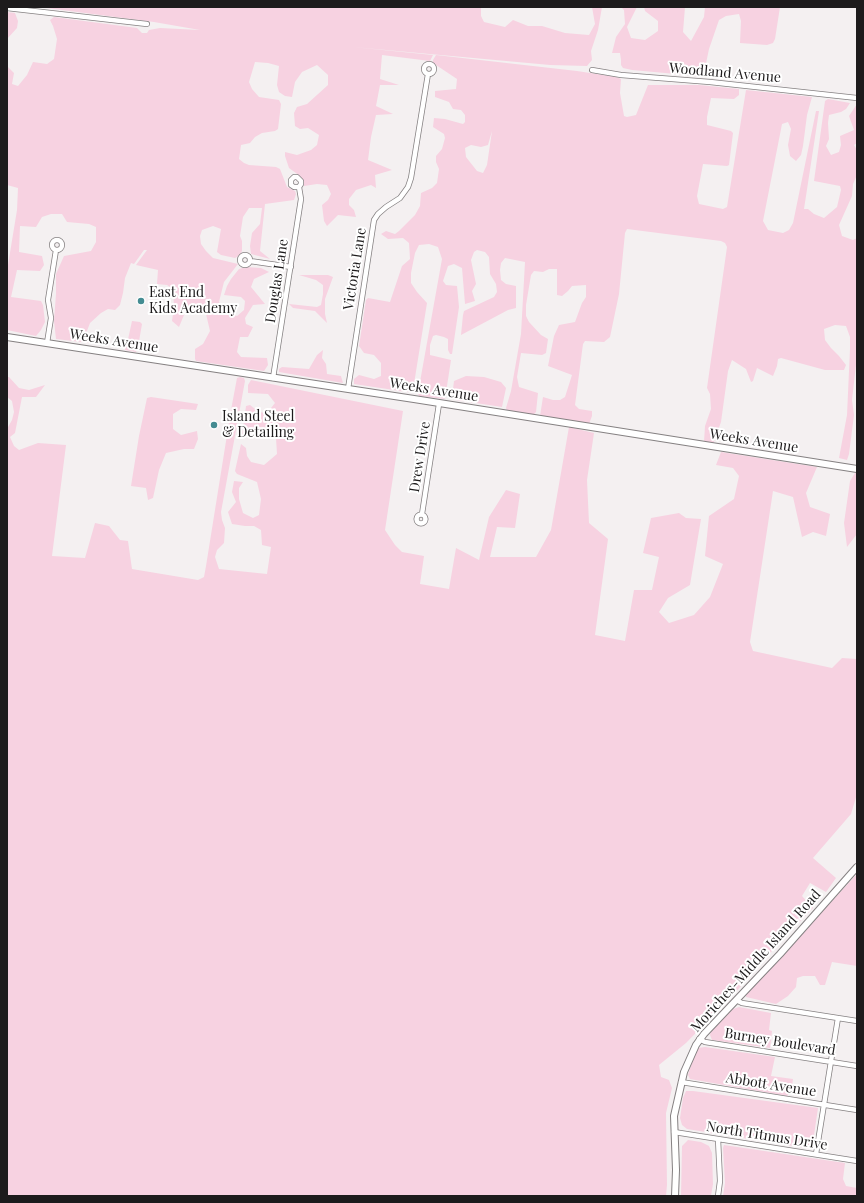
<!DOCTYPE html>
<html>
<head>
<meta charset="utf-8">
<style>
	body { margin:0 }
	#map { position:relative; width:864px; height:1203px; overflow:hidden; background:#f4f0f1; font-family:"Playfair Display",serif }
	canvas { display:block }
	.frame { position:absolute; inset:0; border:8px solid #1d1b1c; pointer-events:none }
</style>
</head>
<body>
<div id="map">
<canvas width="864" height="1203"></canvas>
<div class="frame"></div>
</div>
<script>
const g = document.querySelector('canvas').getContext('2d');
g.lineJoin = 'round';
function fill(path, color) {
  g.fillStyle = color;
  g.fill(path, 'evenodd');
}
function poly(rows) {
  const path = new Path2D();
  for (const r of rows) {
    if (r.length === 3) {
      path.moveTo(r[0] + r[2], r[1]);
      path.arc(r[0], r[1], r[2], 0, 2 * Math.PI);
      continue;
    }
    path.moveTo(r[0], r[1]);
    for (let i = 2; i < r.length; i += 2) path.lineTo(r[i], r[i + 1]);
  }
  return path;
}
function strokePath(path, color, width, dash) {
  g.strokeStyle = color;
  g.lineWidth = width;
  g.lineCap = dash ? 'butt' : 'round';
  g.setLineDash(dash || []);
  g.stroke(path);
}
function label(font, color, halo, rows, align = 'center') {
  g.font = font + ' "Playfair Display",serif';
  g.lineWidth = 4;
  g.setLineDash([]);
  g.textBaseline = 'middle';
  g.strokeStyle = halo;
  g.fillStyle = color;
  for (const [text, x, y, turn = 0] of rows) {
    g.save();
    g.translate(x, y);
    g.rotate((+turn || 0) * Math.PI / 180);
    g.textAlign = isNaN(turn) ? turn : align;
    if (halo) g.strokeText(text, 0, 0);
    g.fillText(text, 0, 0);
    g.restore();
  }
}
fill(poly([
	[39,7,481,7,481,16,484,22,505,27,513,20,528,26,542,26,565,33,589,35,595,24,592,7,602,7,598,30,591,51,592,60,587,66,550,65,353,47,433,55,430,61,382,55,380,79,399,85,380,85,376,106,393,114,376,115,371,137,368,160,392,170,375,175,376,188,371,185,356,190,349,199,349,205,354,210,356,217,338,215,327,226,324,221,322,205,328,200,331,194,327,185,317,184,304,186,303,181,300,176,289,168,285,156,285,152,297,155,311,150,317,145,319,135,308,128,300,129,295,126,294,113,297,107,307,104,328,85,328,75,317,65,302,72,295,82,292,97,285,96,279,92,277,85,279,66,268,63,255,62,249,82,252,89,259,97,279,100,281,104,278,129,275,131,262,133,255,137,250,143,241,145,239,159,244,163,249,165,276,167,280,169,287,187,295,191,296,194,294,200,265,204,260,251,270,259,251,254,250,246,252,233,260,224,262,208,249,208,243,217,240,236,242,241,242,251,240,255,235,258,221,255,217,252,221,229,213,226,202,230,200,236,201,244,206,251,213,258,238,264,224,282,219,302,226,313,237,316,244,310,245,301,241,297,224,295,227,286,231,279,239,269,246,267,261,268,269,272,254,279,251,287,265,304,253,305,245,318,246,324,253,327,248,337,240,337,237,352,241,357,267,358,268,365,264,371,196,361,195,359,195,349,203,344,210,331,206,314,197,312,184,315,179,327,172,321,174,307,173,289,167,285,157,284,158,270,136,265,147,250,144,250,134,264,131,263,125,278,123,293,120,305,115,310,108,309,101,313,90,323,85,336,90,343,56,339,54,321,56,294,56,274,64,256,91,251,96,242,96,227,89,224,67,222,62,214,51,214,42,217,36,227,20,226,19,252,42,256,44,265,40,271,17,270,11,297,41,301,43,305,45,322,41,330,36,336,7,330,7,271,17,210,18,188,7,185,7,66,14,73,12,84,18,86,27,75,33,62,47,64,54,59,57,39,53,26,50,20,54,17,137,28,142,33,147,33,149,30,160,28,200,30,154,22],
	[621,7,637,7,627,27,631,38,645,40,658,31,658,21,645,11,644,7,685,7,683,32,691,41,704,17,705,7,780,7,775,39,773,43,767,45,740,43,741,21,739,14,726,16,719,20,709,49,704,73,698,76,632,70,623,68,621,65,621,60,620,53,612,53,616,37,625,24,624,10],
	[7,12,15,13,18,21,17,28,7,39],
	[436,55,577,71,616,77,621,79,620,93,624,116,627,117,636,115,648,85,699,85,739,89,739,95,734,99,711,98,707,117,707,125,731,131,733,133,729,165,727,166,703,164,697,196,699,204,723,209,727,207,746,90,812,97,807,115,803,146,801,155,796,161,790,156,788,145,791,129,788,122,782,124,763,221,768,230,783,233,789,230,793,223,816,111,819,111,804,209,808,209,814,214,824,218,837,207,841,190,840,186,814,181,825,101,828,99,850,103,846,109,841,112,829,115,828,123,829,139,826,146,831,155,839,152,841,145,840,136,854,130,849,116,857,104,857,143,854,145,857,150,857,175,853,184,852,196,839,225,842,236,853,240,857,238,857,356,852,400,854,415,849,454,847,460,839,458,847,415,850,349,850,337,846,326,835,325,824,329,825,340,831,348,839,356,846,365,844,370,825,370,781,358,778,359,777,366,773,376,757,368,753,381,751,382,746,369,732,360,728,371,721,422,713,444,704,442,705,426,711,409,710,394,707,388,727,247,725,243,721,241,627,229,625,233,619,294,610,337,604,342,585,341,583,344,575,405,579,409,592,411,592,416,589,424,540,416,543,397,553,400,560,400,565,397,572,375,548,366,554,336,559,325,575,322,582,303,586,297,586,285,572,286,568,291,562,296,557,295,557,269,549,269,543,272,534,271,531,275,526,305,526,316,529,322,541,335,548,339,546,353,542,355,521,353,517,377,519,387,538,393,536,412,533,415,507,411,506,408,511,391,521,334,525,262,505,258,501,263,500,270,501,280,506,284,516,286,516,308,508,310,461,335,463,315,464,311,494,297,497,292,496,284,490,274,489,257,485,252,477,250,474,252,471,260,476,284,472,291,475,301,465,304,462,268,454,264,448,266,443,281,446,285,457,286,459,307,452,354,450,354,448,350,448,339,444,337,436,335,433,336,430,345,430,355,451,360,445,399,419,396,418,393,442,259,438,247,429,244,419,245,415,253,411,273,411,283,417,292,427,303,413,390,407,392,354,384,354,379,359,375,374,379,381,376,381,363,374,355,364,353,359,346,366,300,368,298,390,302,402,266,410,259,409,243,403,238,388,239,381,234,386,231,395,234,399,231,415,215,420,206,421,193,432,188,437,183,439,169,436,162,436,156,442,149,445,138,444,134,433,127,434,118,445,119,463,124,465,122,465,115,461,110,453,109,449,102,435,97,435,91,456,89,457,79,433,63,433,60],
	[492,131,487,165,483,173,477,171,466,157,465,148,471,145,481,147,488,145],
	[299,275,328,275,333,277,325,299,325,314,327,323,315,311,293,308,289,304,317,307,321,305,323,294,323,285,316,280],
	[132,321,140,322,142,324,138,347,136,352,125,350,124,347,127,344],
	[323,350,322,358,326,364,327,374,341,376,343,383,279,372,279,369,282,367,309,369,317,355],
	[466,376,484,377,501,382,506,388,502,407,456,400,452,397,454,381],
	[7,377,9,377,19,388,29,390,45,385,36,397,22,397,15,433,10,437,14,446,19,450,38,443,66,445,52,556,85,558,95,523,109,526,120,540,128,541,132,569,198,580,204,577,206,566,231,410,237,378,240,377,244,378,245,381,221,512,222,520,225,528,224,543,217,550,215,557,219,569,267,574,271,547,262,545,261,530,254,526,245,526,232,524,228,512,236,502,232,492,234,481,243,482,239,488,239,499,243,513,253,518,259,515,261,499,257,482,237,474,235,471,241,444,246,448,247,456,251,462,264,465,277,454,276,438,266,433,242,435,246,406,250,405,259,412,267,413,275,403,268,394,248,393,248,385,251,380,403,411,385,530,395,545,402,552,424,556,420,584,449,589,456,548,479,560,489,517,506,490,520,494,515,528,497,527,490,557,536,557,551,530,569,427,594,433,587,480,589,523,608,539,595,635,625,641,634,590,652,590,659,557,643,553,651,518,679,513,686,518,701,519,690,585,668,598,659,612,669,623,694,615,710,597,723,564,705,556,709,516,734,499,739,476,733,468,716,465,721,452,817,467,806,493,810,507,830,514,826,536,813,532,802,537,793,497,773,491,750,642,753,651,832,668,842,658,857,659,857,794,851,814,813,858,836,878,826,892,810,883,802,896,813,908,779,943,734,994,686,1043,659,1065,661,1077,669,1080,672,1088,666,1113,667,1185,666,1196,7,1196,7,429,12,420,14,412,12,401,7,397],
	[151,397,198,404,196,410,181,409,173,414,173,429,181,435,197,431,198,439,194,449,184,449,166,453,159,470,153,498,148,500,146,488,131,486,139,436,147,398],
	[855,473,857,473,857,534,847,547,844,523,850,481],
	[857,874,857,966,832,962,825,985,820,985,815,976,803,976,797,978,796,987,788,996,776,1004,746,997,746,994],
	[739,1007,771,1013,769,1030,772,1031,770,1048,712,1040,710,1035,711,1030,733,1009],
	[705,1047,775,1057,771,1076,793,1079,791,1092,787,1096,690,1079,688,1075,694,1055,698,1048],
	[686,1091,693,1091,818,1108,812,1149,687,1129,682,1125,680,1118,683,1098],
	[688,1140,701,1142,709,1146,712,1153,713,1184,711,1196,681,1196,682,1146],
	[724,1145,845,1163,843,1179,846,1186,857,1188,857,1196,723,1196,725,1183,723,1148]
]), '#f7d2e1');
const street = poly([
	[7,8,147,24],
	[429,69,5],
	[592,70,621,75,710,82,857,98],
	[57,245,5],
	[245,260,5],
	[250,261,291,267],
	[47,343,51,318,48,300,56,250],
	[273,378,301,199,299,187,301,184,301,181,297,177,294,177,291,180,291,185,294,187,299,187],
	[348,389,374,220,378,214,386,207,400,198,408,187,411,178,428,74],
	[422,514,439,404],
	[421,519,4.5],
	[736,1000,742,1003,857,1021],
	[699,1039,705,1042,857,1066],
	[681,1082,857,1110],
	[674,1132,857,1161],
	[816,1154,838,1018],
	[718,1196,720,1181,718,1139]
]);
const secondary = poly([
	[7,337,414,399,857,469],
	[675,1196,676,1170,674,1116,684,1072,696,1045,704,1034,780,954,857,867]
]);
strokePath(street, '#858182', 6);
strokePath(secondary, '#858182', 8);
strokePath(street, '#fff', 4.5);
strokePath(secondary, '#fff', 6);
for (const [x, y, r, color] of [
	[141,301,4,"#448c92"],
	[214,425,4,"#448c92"]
]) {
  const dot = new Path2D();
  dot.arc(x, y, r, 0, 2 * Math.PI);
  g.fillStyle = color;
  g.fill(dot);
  strokePath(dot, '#fff', 1.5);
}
label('14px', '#1d1b1c', '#fff', [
	["Woodland Avenue",725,73,5],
	["Victoria Lane",355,269,-81],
	["Douglas Lane",277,281,-81],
	["Weeks Avenue",114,341,9],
	["Weeks Avenue",434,390,9],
	["Weeks Avenue",754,441,9],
	["Drew Drive",420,457,-81],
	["Moriches-Middle Island Road",756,961,-48],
	["Burney Boulevard",780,1042,9],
	["Abbott Avenue",771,1085,9],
	["North Titmus Drive",767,1136,9]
]);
label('14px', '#1d1b1c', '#fff', [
	["East End",149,293],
	["Kids Academy",149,309],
	["Island Steel",222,417],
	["& Detailing",222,433]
], 'left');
</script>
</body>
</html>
